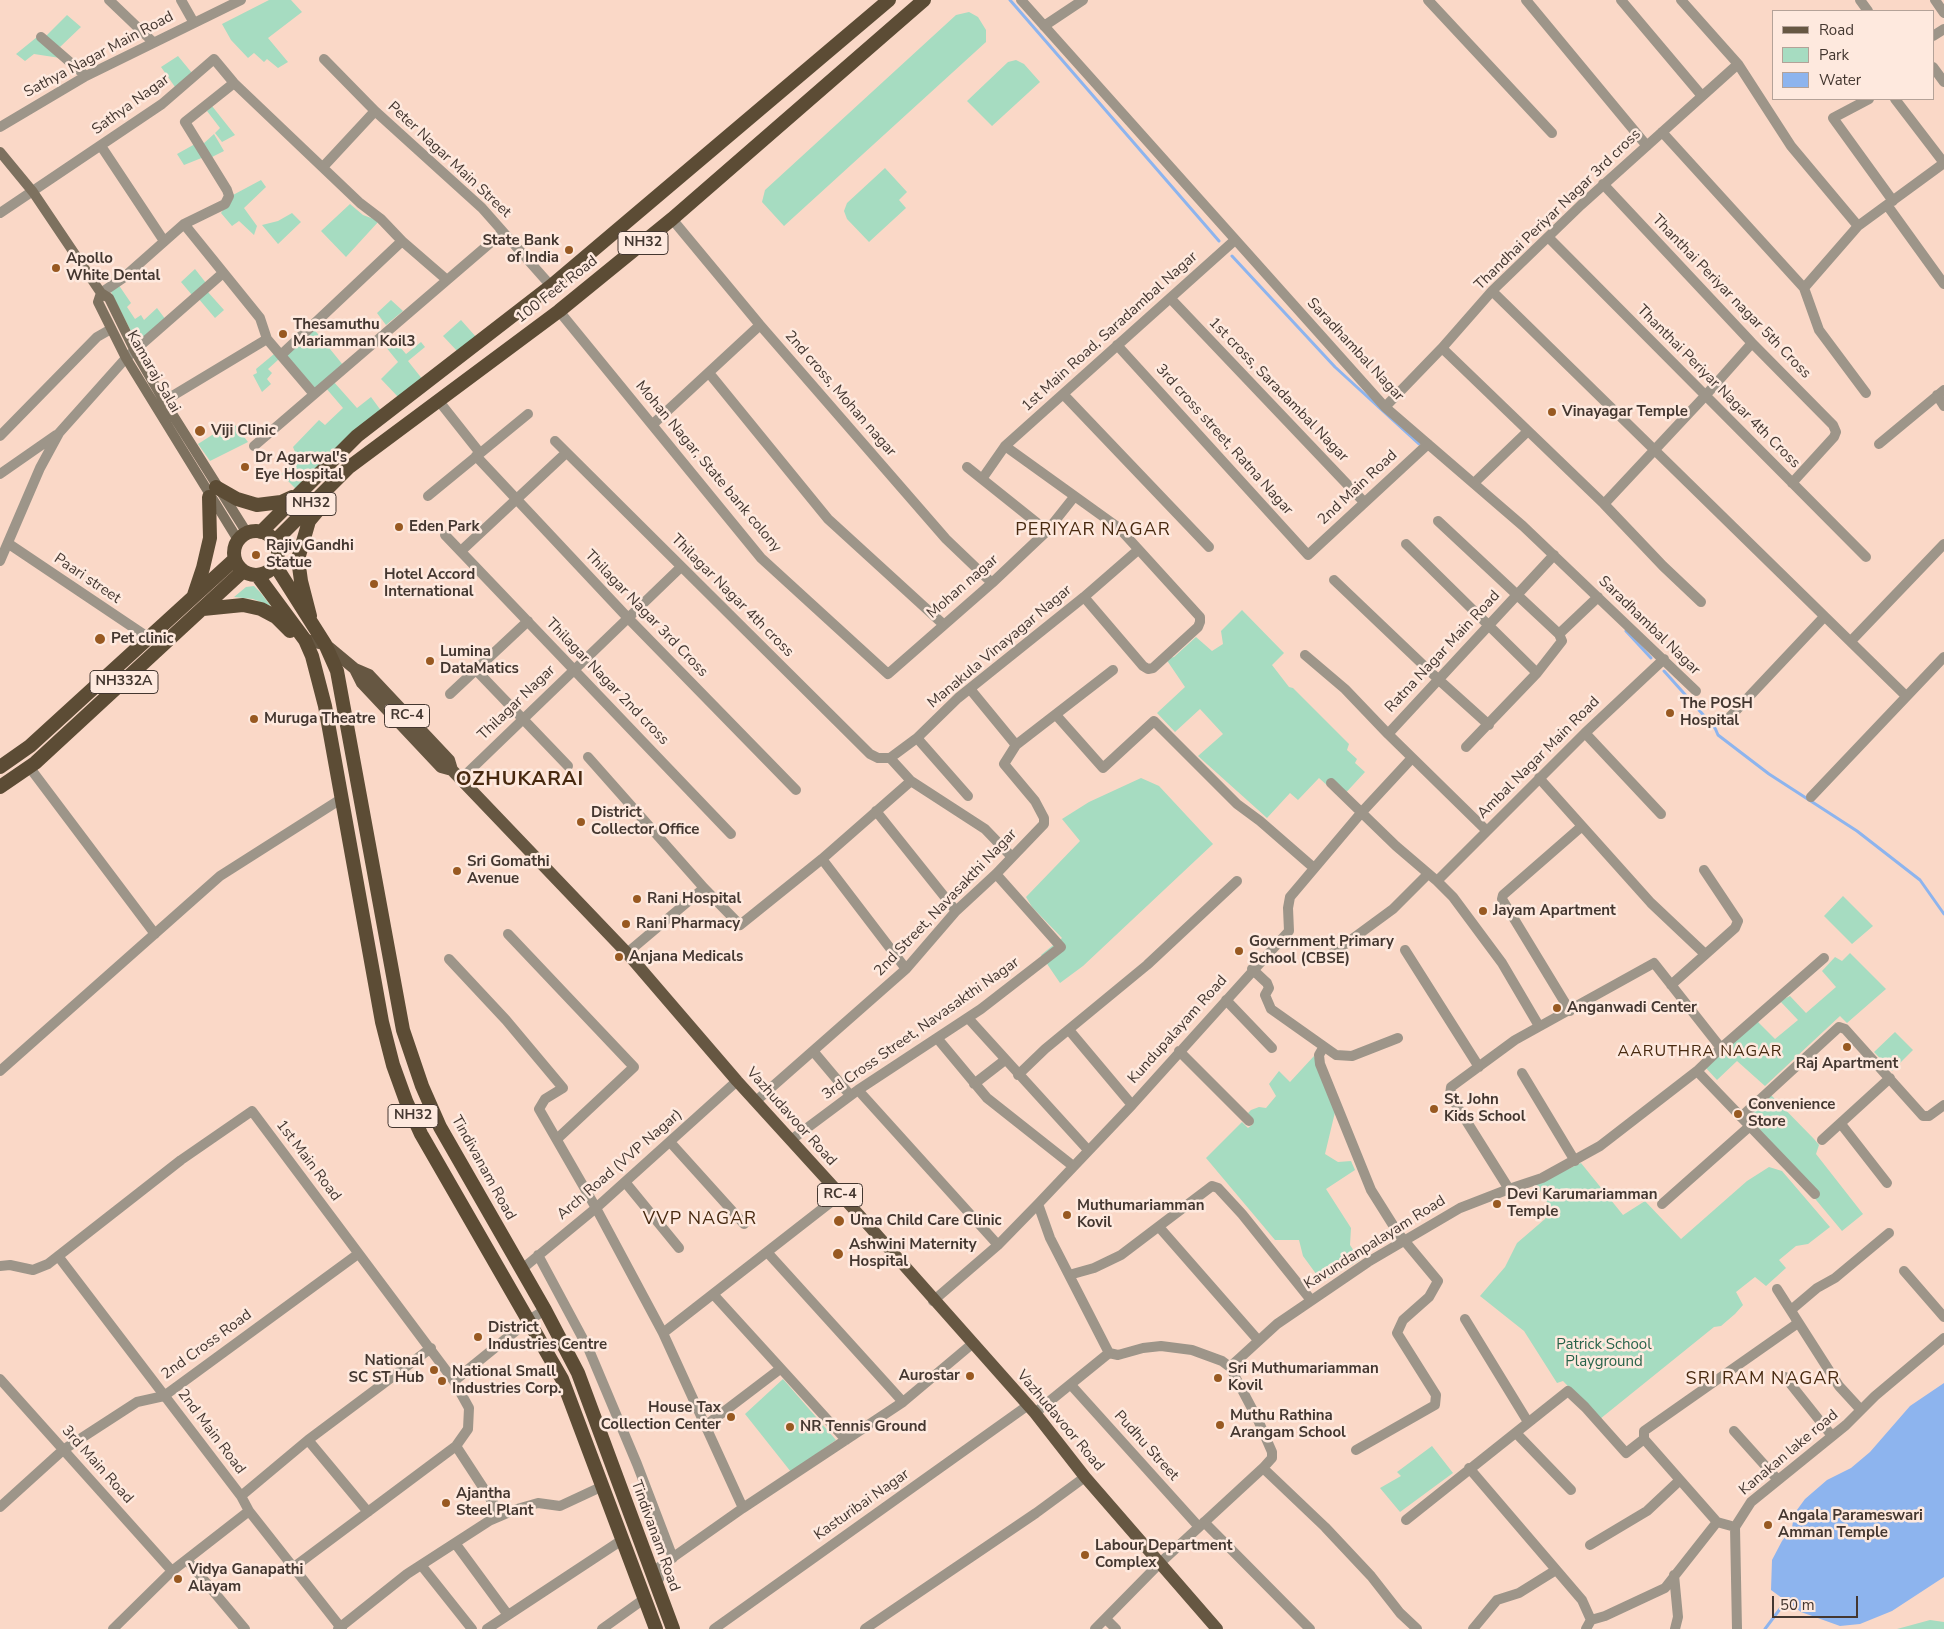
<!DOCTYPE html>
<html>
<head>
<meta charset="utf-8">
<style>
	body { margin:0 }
	#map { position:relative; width:1944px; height:1629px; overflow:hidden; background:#fad8c7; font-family:"Nunito Sans",sans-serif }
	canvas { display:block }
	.legend { position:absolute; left:1772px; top:10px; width:162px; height:90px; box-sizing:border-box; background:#fee9de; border:1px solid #b4a298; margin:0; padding:6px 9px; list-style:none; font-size:15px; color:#443730 }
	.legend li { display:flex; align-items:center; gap:10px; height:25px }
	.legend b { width:25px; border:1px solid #b4a298 }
	.scale { position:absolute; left:1772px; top:1596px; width:86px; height:22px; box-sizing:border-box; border:2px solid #443730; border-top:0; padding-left:6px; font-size:15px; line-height:18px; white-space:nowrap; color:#443730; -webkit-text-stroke:4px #fee9de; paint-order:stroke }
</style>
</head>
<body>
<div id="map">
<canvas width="1944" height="1629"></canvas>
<ul class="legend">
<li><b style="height:6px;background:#665742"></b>Road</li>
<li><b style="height:14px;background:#a6dcc1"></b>Park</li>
<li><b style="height:14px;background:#8db4ee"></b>Water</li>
</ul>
<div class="scale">50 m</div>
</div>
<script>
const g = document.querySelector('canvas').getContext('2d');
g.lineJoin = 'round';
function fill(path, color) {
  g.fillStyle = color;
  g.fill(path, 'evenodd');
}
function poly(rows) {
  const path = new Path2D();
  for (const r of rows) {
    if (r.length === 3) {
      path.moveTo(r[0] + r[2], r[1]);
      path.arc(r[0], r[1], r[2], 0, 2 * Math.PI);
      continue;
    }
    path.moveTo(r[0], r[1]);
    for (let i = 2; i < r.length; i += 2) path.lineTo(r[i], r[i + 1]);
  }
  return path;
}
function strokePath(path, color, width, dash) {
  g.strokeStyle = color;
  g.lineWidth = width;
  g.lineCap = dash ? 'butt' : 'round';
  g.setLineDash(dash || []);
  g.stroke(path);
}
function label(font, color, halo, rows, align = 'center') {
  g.font = font + ' "Nunito Sans",sans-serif';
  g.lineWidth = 5;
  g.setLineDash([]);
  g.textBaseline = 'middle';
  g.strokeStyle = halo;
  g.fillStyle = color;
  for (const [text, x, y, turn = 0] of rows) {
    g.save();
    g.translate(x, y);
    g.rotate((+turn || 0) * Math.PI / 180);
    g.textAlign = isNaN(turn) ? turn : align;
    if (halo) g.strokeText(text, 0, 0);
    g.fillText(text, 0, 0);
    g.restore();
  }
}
fill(poly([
	[269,0,291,0,302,12,268,38,288,62,278,68,267,59,264,62,254,53,248,58,231,40,222,24],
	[969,12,978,17,986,30,986,42,784,226,762,202,765,190,956,15],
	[67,15,81,27,60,47,45,37],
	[37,37,60,58,34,54,25,61,16,54],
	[178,56,192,73,175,87,161,67],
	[1016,60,1024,64,1040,82,992,126,967,101,1008,62],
	[212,106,235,135,222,142,215,133,220,128,207,111],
	[214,134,224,151,210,158,203,144],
	[195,144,204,157,184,165,177,154],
	[885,168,907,192,899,200,906,208,869,242,847,219,844,211,847,203],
	[261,180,266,187,244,208,257,226,254,235,239,221,232,226,221,213,233,195],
	[350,204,363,215,379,221,346,257,321,231],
	[292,213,301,222,278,244,262,225,278,221],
	[195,269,206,283,192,295,181,282],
	[118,284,131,303,127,307,135,319,141,315,144,320,157,308,166,320,138,345,110,290],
	[207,291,224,310,215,318,198,298],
	[391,300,403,311,386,325,377,313],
	[461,320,477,338,458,352,443,336],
	[313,328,343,365,315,388,285,354],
	[389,334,406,354,421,342,425,347,408,361,423,380,400,399,381,379,398,362,381,341],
	[274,354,279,359,268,369,272,373,267,379,271,384,262,392,253,375,257,373,256,369],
	[333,381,357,408,371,397,382,412,297,490,281,474,298,459,293,447,319,420,325,425,343,408,325,387],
	[235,425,248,442,210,461,198,444,223,428,226,432],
	[254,586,260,592,271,606,253,599,234,597,246,587],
	[1242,610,1284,653,1272,665,1289,687,1293,688,1349,744,1347,750,1357,759,1355,763,1365,772,1341,798,1319,778,1298,800,1290,793,1267,818,1198,756,1223,734,1200,709,1175,732,1157,713,1185,687,1166,659,1174,657,1196,637,1212,651,1223,644,1221,631],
	[1141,778,1159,786,1213,844,1083,966,1060,983,1041,955,1062,938,1032,907,1026,897,1080,841,1062,819,1089,802],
	[1843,896,1873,926,1852,944,1824,916],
	[1850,953,1886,989,1847,1023,1840,1016,1765,1086,1737,1061,1717,1080,1706,1068,1757,1021,1775,1039,1798,1020,1780,1001,1790,996,1806,1013,1836,987,1822,971,1835,957,1842,961],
	[1895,1032,1913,1050,1892,1071,1874,1052],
	[1314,1056,1336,1108,1325,1154,1338,1162,1351,1161,1355,1170,1326,1189,1351,1228,1350,1245,1360,1260,1322,1282,1303,1256,1299,1240,1275,1240,1206,1158,1242,1122,1248,1128,1253,1124,1248,1113,1251,1110,1259,1107,1266,1108,1276,1096,1269,1084,1279,1071,1290,1082],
	[1770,1094,1814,1139,1819,1145,1816,1154,1863,1214,1842,1231,1746,1116],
	[1581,1163,1623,1215,1645,1201,1681,1239,1747,1181,1769,1167,1782,1171,1830,1227,1808,1244,1796,1246,1779,1260,1786,1268,1766,1286,1755,1277,1736,1292,1743,1305,1735,1314,1721,1326,1714,1327,1600,1419,1563,1381,1557,1383,1524,1331,1480,1296,1505,1267,1517,1243,1545,1219,1550,1207,1536,1184],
	[783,1379,836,1440,791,1472,745,1414],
	[1432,1446,1453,1473,1400,1512,1380,1488,1401,1476,1397,1472],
	[1930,1620,1944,1622,1944,1629,1897,1629]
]), '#a6dcc1');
fill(poly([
	[1944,1383,1944,1577,1892,1611,1860,1624,1840,1626,1801,1612,1771,1590,1772,1560,1782,1541,1792,1528,1794,1514,1805,1499,1827,1480,1851,1468,1870,1452,1910,1406]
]), '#8db4ee');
strokePath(poly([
	[1010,0,1219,241],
	[1232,256,1335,367,1419,444],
	[1626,631,1651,658],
	[1664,671,1715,728,1718,735,1769,774,1857,831,1920,880,1944,914],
	[1765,1629,1786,1601]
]), '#8db4ee', 3);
strokePath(poly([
	[109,0,153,42],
	[181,0,194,23],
	[1021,0,1385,407,1523,526,1696,691],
	[1428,0,1552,133],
	[1526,0,1647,146],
	[1621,0,1702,96],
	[1681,0,1738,64,1791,146,1858,226,1944,163],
	[1860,0,1868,11],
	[1935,0,1944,13],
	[1044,26,1083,0],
	[1933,36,1944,29],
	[41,37,86,76],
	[324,59,375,111,482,208,551,286],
	[1933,67,1944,82],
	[1869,99,1833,118,1893,201],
	[1895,99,1944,163],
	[0,127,86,76,241,0],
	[1662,132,1804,288,1819,330,1866,393],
	[101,146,164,241],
	[323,167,375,111],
	[1603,184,1752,343,1833,425,1836,432,1834,437,1792,483],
	[1887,205,1944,284],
	[0,213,162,104,214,59,234,83,360,203,381,219,402,241,447,280],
	[672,219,760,325,946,539,992,583],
	[184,224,260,318,267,339,313,393],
	[1549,238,1866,557],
	[1804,288,1858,226],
	[1492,291,1906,696],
	[101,293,123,278,184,224,225,204,229,196,227,190,185,122,234,83],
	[1170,298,1364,502],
	[559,311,761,558,888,674,992,583,1047,531,1074,497],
	[1117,345,1308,555,1428,444],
	[1442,348,1604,504,1663,566,1701,602],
	[281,355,402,241],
	[709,373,828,519,943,624],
	[1063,394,1209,547],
	[1937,395,1944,406],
	[438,400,480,453],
	[164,401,267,339],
	[1385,407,1442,348,1492,291,1581,205,1738,64],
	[653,424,760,325],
	[0,436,97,337,111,329],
	[555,441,870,754,878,758,890,758,917,738,958,698,1084,597,1138,550],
	[1879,444,1944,390],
	[254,446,503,232],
	[1005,446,1119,528,1200,617,1200,622,1198,627,1153,668,1148,669,1143,666,1084,597],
	[476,456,628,618,796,790],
	[967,467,1047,531],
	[0,474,56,435],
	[982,479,1005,446,1235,240],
	[1474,483,1528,431],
	[428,496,528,414],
	[1604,504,1705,396,1752,343],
	[1438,521,1559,634,1562,641,1537,673,1466,747],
	[445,535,731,834],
	[9,544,149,638],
	[1406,544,1537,673],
	[461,551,566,453],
	[0,561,40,468,59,433,126,358,223,273],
	[1334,580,1439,680,1489,725],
	[1559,634,1598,597],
	[1851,641,1944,544],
	[1305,655,1345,689,1388,734],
	[475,669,568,766],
	[450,694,528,621],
	[1056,715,1103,768,1154,721,1237,804,1260,821,1314,868],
	[1726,721,1824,617],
	[1585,733,1661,814],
	[917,738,968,796],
	[1016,745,1113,670],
	[588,757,704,888,740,925,822,859,911,781],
	[890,758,911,781,985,829,1011,856],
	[30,768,155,934],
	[1539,778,1651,903,1705,954],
	[461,779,681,567],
	[1331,783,1396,846,1437,881,1453,897,1502,963,1539,1026],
	[1811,797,1944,657],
	[876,811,956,911],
	[1487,831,1388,734,1554,555],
	[822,859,906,969],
	[1437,881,1585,733,1664,659],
	[508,934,634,1067,557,1139],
	[1405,950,1479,1067],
	[627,953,704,888],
	[1329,956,1393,909,1428,874],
	[449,959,506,1020,563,1088,545,1099,539,1109,596,1208,663,1333,743,1508,655,1570,659,1579],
	[1252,969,1267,983,1269,988,1265,995,1271,1009,1336,1055,1352,1056,1398,1038],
	[1671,985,1735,928,1738,921,1704,870],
	[1226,1000,1272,1048],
	[1570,1011,1502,899,1503,895,1581,827],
	[968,1018,1088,1150],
	[1069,1030,1132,1105],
	[937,1038,987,1098,1073,1166],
	[1323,1048,1319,1055,1320,1064,1371,1190,1398,1233,1438,1281,1429,1297,1403,1320,1397,1333,1436,1395,1435,1405,1356,1450],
	[1721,1048,1824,958],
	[813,1051,850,1095],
	[1179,1051,1249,1121],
	[0,1071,220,876,341,799],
	[1522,1073,1575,1161],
	[1018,1075,1045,1049,1147,965,1237,881],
	[974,1084,1005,1060],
	[858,1090,998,1245],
	[756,1101,906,969,956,911,996,874,1044,824,1044,818,1035,801,1004,764,1016,745,970,689],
	[1741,1117,1839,1027,1845,1029,1923,1116,1929,1116,1944,1105],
	[1841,1124,1887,1183],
	[791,1140,858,1090,981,1009,1061,947,996,874],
	[1822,1140,1890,1078],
	[670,1142,744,1224],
	[625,1182,679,1248],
	[1509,1189,1542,1178,1600,1146,1697,1071],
	[1038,1204,1050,1238,1109,1353],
	[1662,1204,1750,1126],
	[1159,1227,1258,1340],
	[767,1252,903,1402],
	[538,1255,589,1350,637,1464,673,1558],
	[58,1256,241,1496,249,1511,342,1629],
	[0,1266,10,1265,33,1270,48,1264,181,1160,252,1111,454,1381,529,1320,545,1310],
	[522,1269,596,1208,737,1081],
	[1904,1271,1944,1317],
	[1069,1275,1094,1268,1121,1255,1212,1186,1218,1188,1242,1214,1311,1300],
	[1777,1289,1839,1386,1861,1410],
	[713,1294,846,1440],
	[933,1301,998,1245,1038,1204,1132,1105,1289,931,1288,908,1290,897,1361,813,1412,758],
	[1465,1319,1528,1422],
	[663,1333,840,1195],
	[1230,1367,1277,1324,1368,1262,1460,1208,1509,1189,1450,1095,1451,1087,1515,1040,1654,963,1721,1048,1697,1071,1815,1194],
	[1785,1377,1832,1436],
	[0,1379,172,1571],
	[1071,1385,1199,1527],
	[1035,1413,1109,1353,1118,1355,1143,1348,1161,1346,1192,1350,1222,1361,1230,1367,1258,1420,1272,1452,1272,1458,1263,1468,1160,1563,1095,1629],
	[705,1426,780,1369],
	[1734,1431,1778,1480],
	[1516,1433,1571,1490],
	[1644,1439,1717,1522,1735,1527],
	[308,1440,368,1512],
	[456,1446,501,1515],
	[1263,1468,1325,1527,1371,1576,1400,1613,1417,1629],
	[1469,1468,1582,1600,1591,1620,1586,1629],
	[241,1496,308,1440,431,1348],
	[0,1507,63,1450,137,1402,164,1396,358,1254],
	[743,1508,903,1402,972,1344],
	[1406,1520,1568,1391,1585,1407,1626,1453,1644,1439,1644,1431,1798,1323,1791,1310,1817,1288,1835,1278,1889,1233],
	[1204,1522,1310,1629],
	[455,1543,508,1615],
	[1590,1545,1647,1511,1680,1480],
	[187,1560,245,1629],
	[421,1565,472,1629],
	[294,1567,456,1446,468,1429,469,1408,454,1381],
	[1674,1575,1678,1617,1675,1629],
	[1106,1619,1116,1629],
	[1591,1620,1605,1616,1665,1588,1717,1522],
	[113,1629,172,1571,249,1511],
	[338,1629,407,1574,489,1521,517,1509,538,1503,560,1506,603,1486],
	[487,1629,622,1540],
	[602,1629,644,1599],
	[714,1629,1027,1406],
	[865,1629,1036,1513,1085,1477],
	[1473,1629,1497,1600,1519,1593,1556,1570],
	[1737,1629,1735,1527,1751,1502,1846,1425,1875,1396,1944,1338]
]), '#9d9589', 10);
strokePath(poly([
	[0,152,33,192,101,293,109,298,135,351,164,401,247,533],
	[101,293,98,302,126,358,238,540]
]), '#7d715f', 10);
strokePath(poly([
	[305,640,325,644,355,669,369,675,449,760,452,770,627,953,737,1081,870,1227,1035,1413,1085,1477,1217,1629],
	[355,669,362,683,441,767,452,770]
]), '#665742', 12);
strokePath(poly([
	[216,487,237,499,257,505,281,502,292,497],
	[256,553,22],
	[261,532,357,436,551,286,889,0],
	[274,542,348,468,559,311,672,219,924,0],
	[275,565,325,644,337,671,403,1030,422,1086,440,1127,545,1310,578,1373,673,1629],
	[257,575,305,640,312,656,325,706,382,1022,393,1065,406,1101,421,1134,562,1379,656,1629],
	[194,595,203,568,210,538,209,497],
	[203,609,243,605,261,609,276,617,290,631],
	[310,616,301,581,298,559,309,521,325,502],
	[0,767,30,746,235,559],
	[0,787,35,763,243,571]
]), '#5c4c35', 14);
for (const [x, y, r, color] of [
	[569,250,5,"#985921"],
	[56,268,5,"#985921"],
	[283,334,5,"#985921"],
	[1552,412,5,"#985921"],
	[200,431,6,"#985921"],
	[245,467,5,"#985921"],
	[399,527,5,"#985921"],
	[256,555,5,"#985921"],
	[374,584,5,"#985921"],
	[100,639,6,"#985921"],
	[430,661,5,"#985921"],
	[1670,713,5,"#985921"],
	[254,719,5,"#985921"],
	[581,822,5,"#985921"],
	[457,871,5,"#985921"],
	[637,899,5,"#985921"],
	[1483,911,5,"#985921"],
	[626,924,5,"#985921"],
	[1239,951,5,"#985921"],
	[619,957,5,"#985921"],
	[1557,1008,5,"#985921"],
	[1847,1047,5,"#985921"],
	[1434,1109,5,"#985921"],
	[1738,1114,5,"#985921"],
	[1497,1204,5,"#985921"],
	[1067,1215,5,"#985921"],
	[839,1221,6,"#985921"],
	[838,1254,6,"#985921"],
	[478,1337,5,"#985921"],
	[434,1370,5,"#985921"],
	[970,1376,5,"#985921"],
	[1218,1378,5,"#985921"],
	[442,1381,5,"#985921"],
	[731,1417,5,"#985921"],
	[1220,1425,5,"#985921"],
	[790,1427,5,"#985921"],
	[446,1503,5,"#985921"],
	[1768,1525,5,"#985921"],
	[1085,1555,5,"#985921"],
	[178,1579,5,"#985921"]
]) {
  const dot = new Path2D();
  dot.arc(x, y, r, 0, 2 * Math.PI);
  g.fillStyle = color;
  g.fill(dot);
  strokePath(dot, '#fee9de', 2);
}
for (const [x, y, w] of [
	[643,243,50],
	[311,504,50],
	[124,682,68],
	[407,716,45],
	[413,1116,50],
	[840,1195,45]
]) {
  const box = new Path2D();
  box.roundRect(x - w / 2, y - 11.5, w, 23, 4);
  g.fillStyle = '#fee9de';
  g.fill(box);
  strokePath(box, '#443730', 1);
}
label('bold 14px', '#443730', null, [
	["NH32",643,243],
	["NH32",311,504],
	["NH332A",124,682],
	["RC-4",407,716],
	["NH32",413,1116],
	["RC-4",840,1195]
]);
label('15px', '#443730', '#fee9de', [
	["Sathya Nagar Main Road",99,55,-28],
	["Sathya Nagar",131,105,-36],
	["Peter Nagar Main Street",449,160,43],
	["Thandhai Periyar Nagar 3rd cross",1558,210,-44],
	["100 Feet Road",557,290,-38],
	["Thanthai Periyar nagar 5th Cross",1731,297,46],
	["1st Main Road, Saradambal Nagar",1110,332,-42],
	["Saradhambal Nagar",1355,350,47],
	["Kamaraj Salai",153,372,60],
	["Thanthai Periyar Nagar 4th Cross",1718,387,45],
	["1st cross, Saradambal Nagar",1278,390,46],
	["2nd cross, Mohan nagar",840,394,49],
	["3rd cross street, Ratna Nagar",1224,440,48],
	["Mohan Nagar, State bank colony",708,467,50],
	["2nd Main Road",1358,488,-43],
	["Paari street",87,579,34],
	["Mohan nagar",963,587,-41],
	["Thilagar Nagar 4th cross",732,596,45],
	["Thilagar Nagar 3rd Cross",646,614,46],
	["Saradhambal Nagar",1649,626,44],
	["Manakula Vinayagar Nagar",1000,647,-40],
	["Ratna Nagar Main Road",1443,652,-47],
	["Thilagar Nagar 2nd cross",607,682,46],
	["Thilagar Nagar",517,703,-44],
	["Ambal Nagar Main Road",1539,758,-45],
	["2nd Street, Navasakthi Nagar",946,903,-46],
	["3rd Cross Street, Navasakthi Nagar",921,1029,-35],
	["Kundupalayam Road",1178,1030,-48],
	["Vazhudavoor Road",791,1117,48],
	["1st Main Road",308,1161,53],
	["Arch Road (VVP Nagar)",620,1165,-41],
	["Tindivanam Road",483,1168,61],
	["Kavundanpalayam Road",1375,1243,-32],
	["2nd Cross Road",207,1345,-36],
	["Vazhudavoor Road",1060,1421,50],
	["2nd Main Road",211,1432,53],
	["Pudhu Street",1146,1446,48],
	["Kanakan lake road",1789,1453,-40],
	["3rd Main Road",97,1465,48],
	["Kasturibai Nagar",862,1505,-35],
	["Tindivanam Road",655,1536,70]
]);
label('bold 15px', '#443730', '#fee9de', [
	["State Bank",559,241,"right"],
	["of India",559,258,"right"],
	["Apollo",66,259],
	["White Dental",66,276],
	["Thesamuthu",293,325],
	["Mariamman Koil3",293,342],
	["Vinayagar Temple",1562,412],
	["Viji Clinic",211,431],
	["Dr Agarwal's",255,458],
	["Eye Hospital",255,475],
	["Eden Park",409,527],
	["Rajiv Gandhi",266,546],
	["Statue",266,563],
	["Hotel Accord",384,575],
	["International",384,592],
	["Pet clinic",111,639],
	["Lumina",440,652],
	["DataMatics",440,669],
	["The POSH",1680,704],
	["Hospital",1680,721],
	["Muruga Theatre",264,719],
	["District",591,813],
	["Collector Office",591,830],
	["Sri Gomathi",467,862],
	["Avenue",467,879],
	["Rani Hospital",647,899],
	["Jayam Apartment",1493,911],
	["Rani Pharmacy",636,924],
	["Government Primary",1249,942],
	["School (CBSE)",1249,959],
	["Anjana Medicals",629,957],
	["Anganwadi Center",1567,1008],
	["Raj Apartment",1847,1064,"center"],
	["St. John",1444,1100],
	["Kids School",1444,1117],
	["Convenience",1748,1105],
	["Store",1748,1122],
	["Devi Karumariamman",1507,1195],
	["Temple",1507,1212],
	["Muthumariamman",1077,1206],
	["Kovil",1077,1223],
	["Uma Child Care Clinic",850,1221],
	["Ashwini Maternity",849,1245],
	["Hospital",849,1262],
	["District",488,1328],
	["Industries Centre",488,1345],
	["National",424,1361,"right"],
	["SC ST Hub",424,1378,"right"],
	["Sri Muthumariamman",1228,1369],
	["Kovil",1228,1386],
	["National Small",452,1372],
	["Industries Corp.",452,1389],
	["Aurostar",960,1376,"right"],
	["House Tax",721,1408,"right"],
	["Collection Center",721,1425,"right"],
	["Muthu Rathina",1230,1416],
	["Arangam School",1230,1433],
	["NR Tennis Ground",800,1427],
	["Ajantha",456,1494],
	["Steel Plant",456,1511],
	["Angala Parameswari",1778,1516],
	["Amman Temple",1778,1533],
	["Labour Department",1095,1546],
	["Complex",1095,1563],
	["Vidya Ganapathi",188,1570],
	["Alayam",188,1587]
], 'left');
label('15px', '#28634a', '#fee9de', [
	["Patrick School",1604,1345],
	["Playground",1604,1362]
]);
g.letterSpacing = '1px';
label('16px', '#48290f', '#fee9de', [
	["AARUTHRA NAGAR",1700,1052]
]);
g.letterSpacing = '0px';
g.letterSpacing = '1px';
label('18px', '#48290f', '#fee9de', [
	["PERIYAR NAGAR",1093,531],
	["VVP NAGAR",700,1220],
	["SRI RAM NAGAR",1763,1380]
]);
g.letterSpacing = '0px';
g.letterSpacing = '1px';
label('bold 20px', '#48290f', '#fee9de', [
	["OZHUKARAI",520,780]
]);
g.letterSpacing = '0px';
</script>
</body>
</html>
